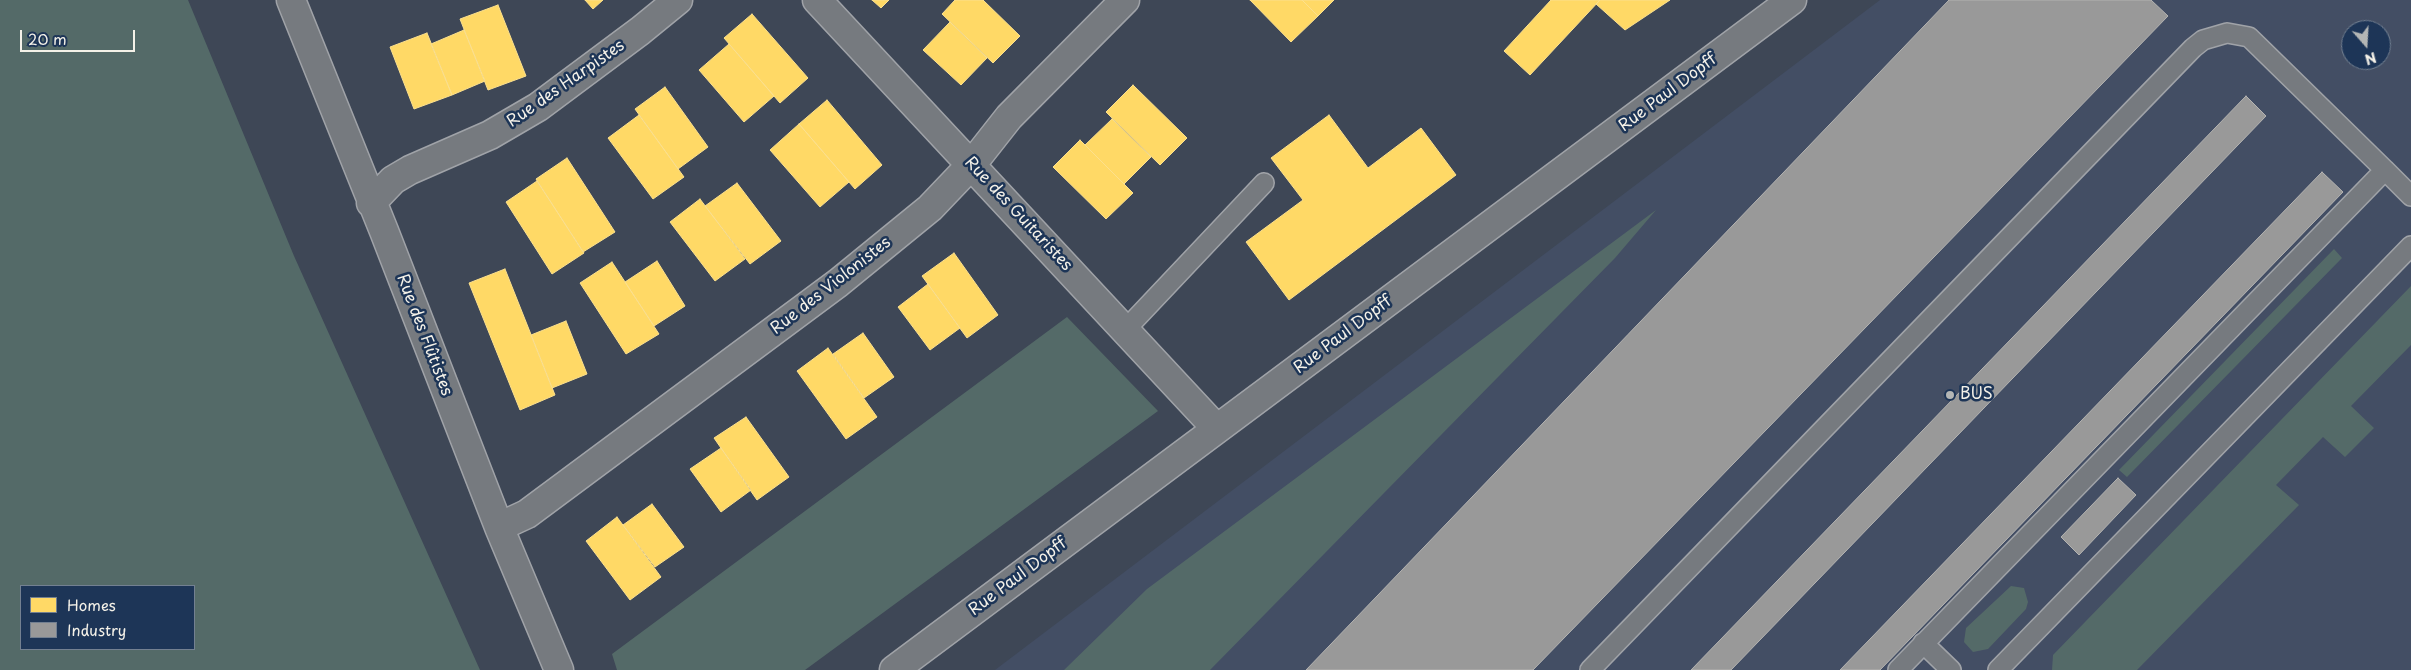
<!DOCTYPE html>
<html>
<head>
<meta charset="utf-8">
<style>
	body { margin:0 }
	#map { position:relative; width:2411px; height:670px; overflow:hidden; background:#3e4756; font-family:"Playpen Sans",sans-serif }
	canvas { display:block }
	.legend { position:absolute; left:20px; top:585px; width:175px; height:65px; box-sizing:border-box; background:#1d3557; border:1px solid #738091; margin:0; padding:6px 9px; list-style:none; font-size:15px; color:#f4f1e8 }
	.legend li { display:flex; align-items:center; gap:10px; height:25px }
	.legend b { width:25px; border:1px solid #738091 }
	.north { position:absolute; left:2341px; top:20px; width:50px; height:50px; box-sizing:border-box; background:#1d3557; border:1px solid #738091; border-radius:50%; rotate:161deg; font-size:14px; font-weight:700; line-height:20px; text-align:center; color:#f4f1e8 }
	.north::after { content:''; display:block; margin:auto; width:18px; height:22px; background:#b4b6b5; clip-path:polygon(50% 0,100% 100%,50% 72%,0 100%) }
	.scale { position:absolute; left:20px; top:30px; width:115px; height:22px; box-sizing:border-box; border:2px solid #f4f1e8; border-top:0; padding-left:6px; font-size:15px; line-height:18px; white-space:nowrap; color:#f4f1e8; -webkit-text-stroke:4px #1d3557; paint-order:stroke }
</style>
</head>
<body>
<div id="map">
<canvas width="2411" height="670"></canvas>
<ul class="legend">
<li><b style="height:14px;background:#ffd966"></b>Homes</li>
<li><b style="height:14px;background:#999"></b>Industry</li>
</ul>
<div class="north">N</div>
<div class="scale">20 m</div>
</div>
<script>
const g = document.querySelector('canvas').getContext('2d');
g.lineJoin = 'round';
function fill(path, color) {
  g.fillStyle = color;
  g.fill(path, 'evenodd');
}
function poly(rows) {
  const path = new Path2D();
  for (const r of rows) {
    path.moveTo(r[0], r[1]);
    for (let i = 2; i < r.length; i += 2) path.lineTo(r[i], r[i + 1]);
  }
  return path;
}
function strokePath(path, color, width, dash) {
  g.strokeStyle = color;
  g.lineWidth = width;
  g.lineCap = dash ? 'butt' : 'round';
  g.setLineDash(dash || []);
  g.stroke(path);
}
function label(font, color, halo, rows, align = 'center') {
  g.font = font + ' "Playpen Sans",sans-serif';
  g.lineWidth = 5;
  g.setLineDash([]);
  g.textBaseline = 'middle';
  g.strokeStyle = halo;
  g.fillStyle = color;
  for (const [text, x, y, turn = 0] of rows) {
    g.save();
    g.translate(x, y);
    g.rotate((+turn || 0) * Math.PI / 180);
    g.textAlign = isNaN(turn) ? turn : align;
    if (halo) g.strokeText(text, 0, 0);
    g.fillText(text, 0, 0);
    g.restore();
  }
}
fill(poly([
	[1880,0,2411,0,2411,670,995,670],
	[2351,30,2381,30,2381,60,2351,60]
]), '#434e64');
fill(poly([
	[0,0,188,0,294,256,480,670,0,670],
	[194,586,194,649,21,649,21,586],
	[1656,210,1615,258,1210,670,1064,670,1147,589],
	[2334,249,2342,258,2127,477,2119,470],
	[2411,286,2411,345,2351,406,2374,428,2345,457,2323,437,2276,485,2299,505,2137,670,2052,670,2053,655],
	[1067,317,1158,411,805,670,617,670,612,654],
	[2011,586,2024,588,2028,602,2026,609,1988,649,1973,652,1964,642,1966,628]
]), '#546a68');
const homes = poly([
	[585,0,603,0,593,9,585,0],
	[872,0,889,0,881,8,872,0],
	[955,0,983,0,1020,36,993,63,942,14,955,0],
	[1250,0,1302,0,1318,16,1291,42,1250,0],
	[1302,0,1334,0,1318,16,1302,0],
	[1551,0,1600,0,1530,75,1504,51,1551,0],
	[1600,0,1670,0,1625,30,1596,4,1600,0],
	[498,5,526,76,488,90,460,19,498,5],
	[752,14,808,78,780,103,724,38,752,14],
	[950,22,987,58,961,85,923,50,950,22],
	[464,30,485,81,452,95,431,44,464,30],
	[427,33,452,95,414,109,390,47,427,33],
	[729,44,774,96,744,122,699,70,729,44],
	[1133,85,1187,138,1160,165,1106,112,1133,85],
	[665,87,708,147,678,169,635,109,665,87],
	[827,100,882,165,855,189,799,124,827,100],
	[639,115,684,177,653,199,608,138,639,115],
	[1329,115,1368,168,1421,128,1456,175,1289,300,1246,242,1303,200,1271,158,1329,115],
	[1112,119,1151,157,1124,184,1085,145,1112,119],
	[799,124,849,182,820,207,770,150,799,124],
	[1080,140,1133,193,1106,219,1053,167,1080,140],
	[567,158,615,232,583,252,536,179,567,158],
	[537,181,584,253,552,274,506,202,537,181],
	[737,183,781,241,750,264,705,206,737,183],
	[700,199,745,259,715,281,670,222,700,199],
	[954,253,998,315,967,338,922,276,954,253],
	[657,261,685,306,654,326,625,282,657,261],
	[612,262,659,334,626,354,580,283,612,262],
	[505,269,555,395,520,410,469,283,505,269],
	[928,284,960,328,930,350,898,307,928,284],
	[566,321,587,374,552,388,531,335,566,321],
	[863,333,894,377,864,398,833,354,863,333],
	[828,348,877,417,846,439,797,371,828,348],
	[746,417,789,477,757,500,714,438,746,417],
	[721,448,751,490,721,512,690,469,721,448],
	[652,504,684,547,655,567,623,525,652,504],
	[617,517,661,577,630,600,586,541,617,517]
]);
fill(homes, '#ffd966');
strokePath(homes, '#fce08d', 1);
const industry = poly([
	[1949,0,2151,0,2168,16,1533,670,1306,670,1949,0],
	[2246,96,2266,116,1731,670,1691,670,2246,96],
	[2322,172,2343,192,1880,670,1840,670,2322,172],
	[2118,478,2136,495,2079,555,2061,537,2118,478]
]);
fill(industry, '#999');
strokePath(industry, '#b4b3b1', 1);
const lane = poly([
	[1126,329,1264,183],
	[1923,643,1951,670],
	[1590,670,2193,48,2203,40,2227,33,2249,37,2385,170],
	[1898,670,2385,170,2411,196],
	[1998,670,2411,246]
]);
const street = poly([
	[291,0,384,231,499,527,559,670],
	[817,0,1217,429],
	[371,203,393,180,410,170,490,135,538,107,640,31,678,0],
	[499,527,527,514,838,283,930,208,972,164,1009,117,1125,0],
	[894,670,1792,0]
]);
strokePath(lane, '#a0a3a8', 22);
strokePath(street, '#a0a3a8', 31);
strokePath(lane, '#767a7f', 19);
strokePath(street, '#767a7f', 28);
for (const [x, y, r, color] of [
	[1950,395,5,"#b4b6b5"]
]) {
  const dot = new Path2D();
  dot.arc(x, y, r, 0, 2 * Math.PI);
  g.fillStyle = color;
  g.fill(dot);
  strokePath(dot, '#1d3557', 2);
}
label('16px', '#f4f1e8', '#1d3557', [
	["Rue des Harpistes",566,84,-35],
	["Rue Paul Dopff",1668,93,-37],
	["Rue des Guitaristes",1018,214,47],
	["Rue des Violonistes",831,286,-38],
	["Rue des Flûtistes",424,335,69],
	["Rue Paul Dopff",1343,335,-37],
	["Rue Paul Dopff",1018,577,-37]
]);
label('16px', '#f4f1e8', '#1d3557', [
	["BUS",1960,395]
], 'left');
</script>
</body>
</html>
